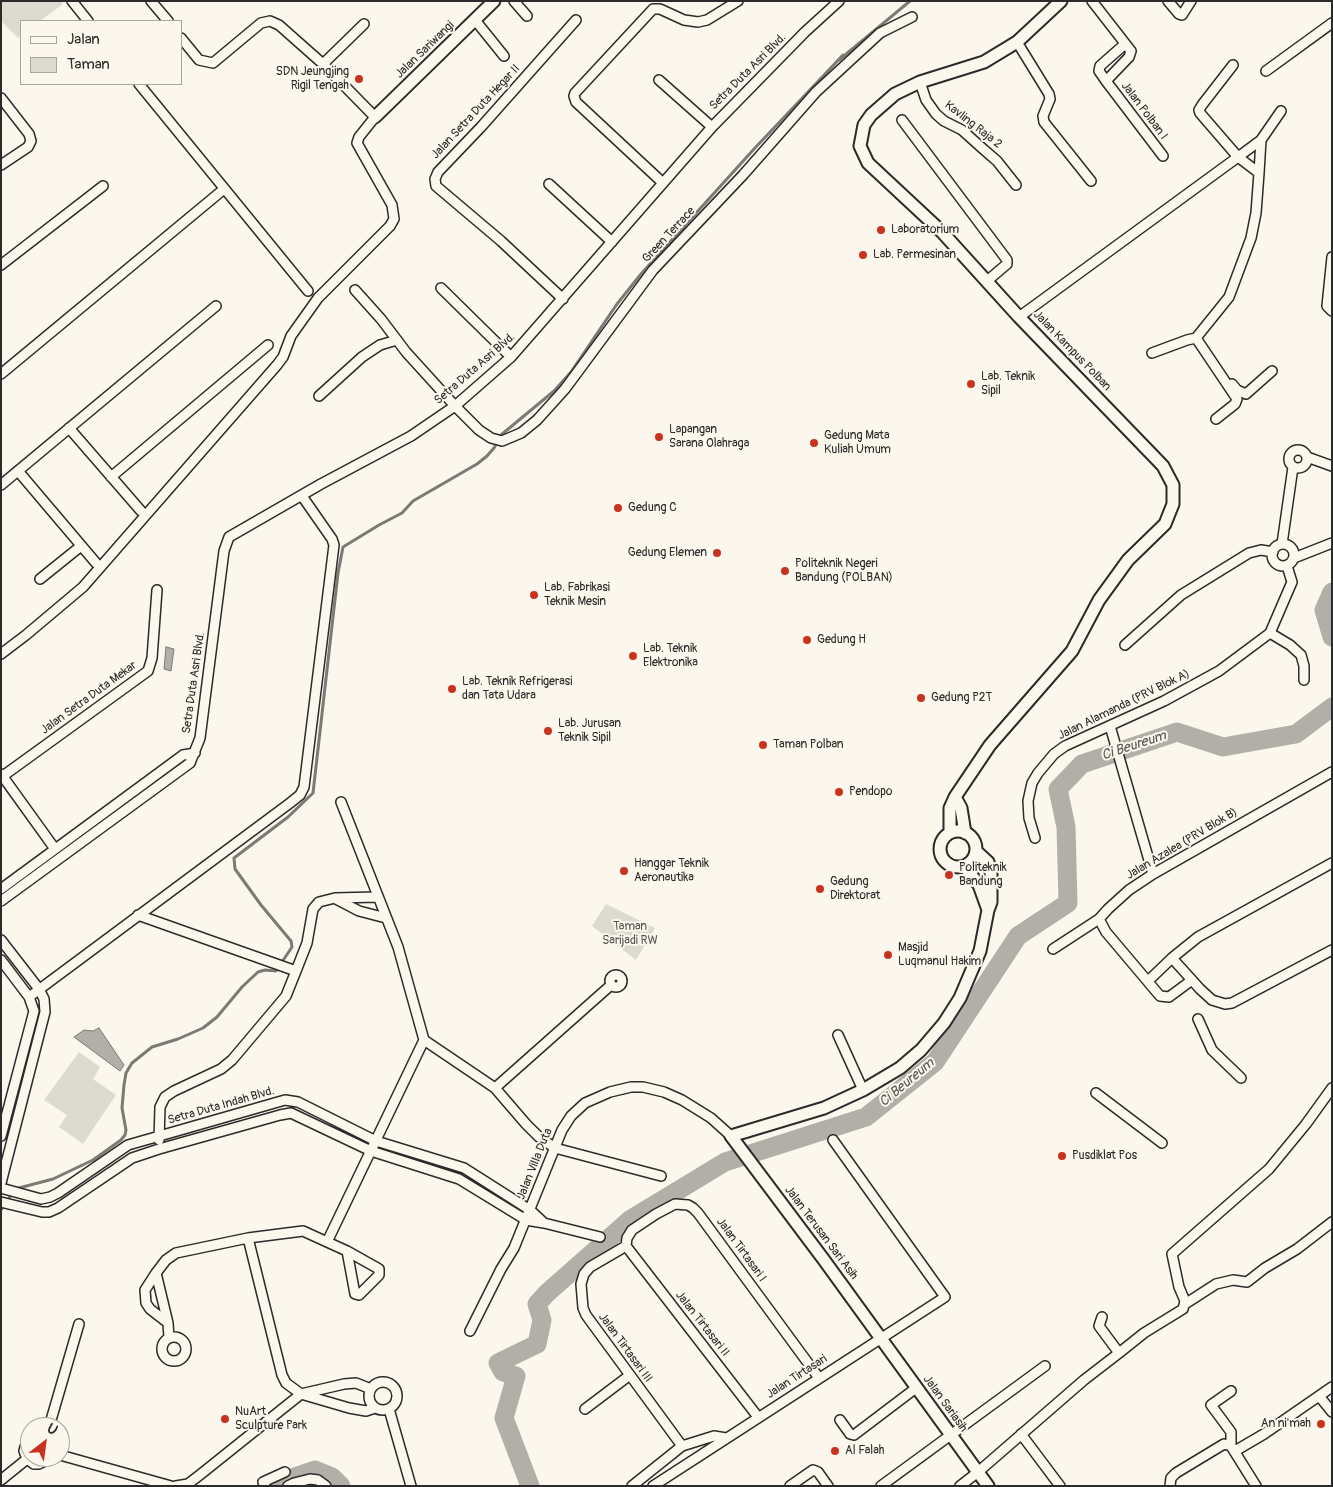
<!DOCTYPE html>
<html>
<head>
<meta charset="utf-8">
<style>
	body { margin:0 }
	#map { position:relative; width:1333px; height:1487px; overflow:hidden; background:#fbf7ec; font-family:Pangolin,sans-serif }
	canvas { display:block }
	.frame { position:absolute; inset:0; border:2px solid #2b2b2b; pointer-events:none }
	.legend { position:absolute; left:20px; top:20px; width:162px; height:65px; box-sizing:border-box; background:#fbf7ec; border:1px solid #a8a59f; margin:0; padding:6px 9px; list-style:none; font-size:15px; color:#2b2b2b }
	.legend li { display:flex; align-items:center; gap:10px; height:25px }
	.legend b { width:25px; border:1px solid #a8a59f }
	.north { position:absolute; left:20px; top:1417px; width:50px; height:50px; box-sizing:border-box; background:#fbf7ec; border:1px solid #a8a59f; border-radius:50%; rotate:30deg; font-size:14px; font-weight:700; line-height:20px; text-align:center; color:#2b2b2b }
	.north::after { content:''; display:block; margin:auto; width:18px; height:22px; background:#c8321e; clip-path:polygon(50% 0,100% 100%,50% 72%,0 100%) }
</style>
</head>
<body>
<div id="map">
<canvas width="1333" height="1487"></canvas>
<div class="frame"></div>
<ul class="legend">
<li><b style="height:6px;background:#fbf7ec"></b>Jalan</li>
<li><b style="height:14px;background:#dddad0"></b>Taman</li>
</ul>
<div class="north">U</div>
</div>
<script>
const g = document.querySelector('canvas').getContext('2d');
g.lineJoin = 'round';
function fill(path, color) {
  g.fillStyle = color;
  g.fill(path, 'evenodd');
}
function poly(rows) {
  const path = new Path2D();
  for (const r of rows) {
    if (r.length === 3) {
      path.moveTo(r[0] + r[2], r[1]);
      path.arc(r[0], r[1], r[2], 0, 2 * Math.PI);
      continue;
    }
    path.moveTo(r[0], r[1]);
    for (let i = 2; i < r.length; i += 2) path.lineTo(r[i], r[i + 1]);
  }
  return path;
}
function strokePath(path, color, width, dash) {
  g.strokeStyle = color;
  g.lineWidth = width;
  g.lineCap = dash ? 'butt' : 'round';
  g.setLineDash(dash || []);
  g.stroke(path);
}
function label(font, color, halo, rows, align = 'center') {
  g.font = font + ' Pangolin,sans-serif';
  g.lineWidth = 4;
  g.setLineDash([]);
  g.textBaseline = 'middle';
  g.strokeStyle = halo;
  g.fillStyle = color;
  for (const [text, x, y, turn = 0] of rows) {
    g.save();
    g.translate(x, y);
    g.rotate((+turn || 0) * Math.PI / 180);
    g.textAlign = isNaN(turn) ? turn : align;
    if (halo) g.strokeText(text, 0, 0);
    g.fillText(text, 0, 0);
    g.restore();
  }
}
fill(poly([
	[1,1,61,1,63,4,40,21,21,21,21,36,18,38,1,21],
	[606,904,655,928,636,960,592,926],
	[79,1052,100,1067,93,1079,116,1095,83,1144,59,1127,67,1115,44,1100]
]), '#dddad0');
const water = poly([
	[166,647,174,649,171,671,164,669,166,647],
	[99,1028,124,1065,120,1071,74,1037,84,1030,93,1031,99,1028]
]);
fill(water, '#b1afa7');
strokePath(water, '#7b7a75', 1);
strokePath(poly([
	[1,1210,15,1189,53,1179,93,1160,121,1140,125,1135,126,1130,122,1108,124,1085,126,1073,132,1063,152,1047,178,1039,203,1028,217,1017,242,987,258,972,265,970,276,971,292,947,291,941,261,905,235,869,234,858,288,817,313,793,338,573,343,547,379,525,402,513,413,501,477,464,487,456,494,448,501,435,554,391,571,372,617,304,641,274,754,149,843,55,839,60,910,1]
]), '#7b7a75', 3);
strokePath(poly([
	[1332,592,1324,610,1332,637],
	[269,1486,315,1470,332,1477,341,1486],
	[530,1486,504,1418,516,1376,503,1372,498,1363,537,1344,542,1320,537,1304,547,1293,631,1219,725,1162,866,1117,935,1062,1018,936,1068,903,1066,827,1058,789,1082,764,1177,732,1223,747,1296,734,1332,707]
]), '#b1afa7', 19);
const minor = poly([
	[72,1,88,21],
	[151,1,168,21],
	[514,1,527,16],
	[1092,1,1131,51,1129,57,1106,81,1163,156],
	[1168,1,1179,14,1182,15,1191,1],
	[475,20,504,56],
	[1017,42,1049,94,1050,99,1043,116,1044,122,1091,181],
	[323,64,364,24],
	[1233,65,1202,105,1199,110,1200,113,1238,157,1261,140],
	[1266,71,1332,23],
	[659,80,712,127],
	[1106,81,1099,71,1100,66,1125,44],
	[920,82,926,100,936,114,944,121,962,130,982,148,997,161,1016,185],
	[139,84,308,291],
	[1,98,29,134,31,141,28,147,1,165],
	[902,120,1007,260,1007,264,987,281],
	[1259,173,1261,140,1281,111],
	[663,183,576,102,574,96,575,93,653,9,660,9,684,20,698,22,707,20,738,1],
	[549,184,612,242],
	[1332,257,1327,306,1332,311],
	[1,265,103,186],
	[441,288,511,357],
	[355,290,381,319,406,352,455,406,479,430,491,438,502,441,521,433,537,420,565,389,653,270,743,175,816,92,880,33,912,17],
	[563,299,501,241,436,186,435,179,438,172,481,127,576,20],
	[1019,317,1238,157,1259,173,1256,213,1251,238,1229,297,1196,338,1237,399,1235,404,1216,419],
	[1152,353,1187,340,1196,338],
	[1,374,224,189],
	[1232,384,1237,390,1246,394,1272,371],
	[319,396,362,357,380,345,397,340],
	[69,428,141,511],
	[1298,459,9],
	[1307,457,1332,466],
	[18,471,96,563],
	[111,477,268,345],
	[1,485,216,306],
	[1282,544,1293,467],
	[1283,555,11],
	[1294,558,1332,543],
	[40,579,81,546],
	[1270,633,1290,645,1301,655,1304,666,1304,680],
	[1125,645,1181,595,1249,553,1261,550,1273,552],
	[1,654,26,635,83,587,277,365,283,357,291,336,318,298,390,226,394,219,392,205,357,143,359,137,375,117,323,64,279,25,270,21,261,23,213,63,199,60,181,38],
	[1110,726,1153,874],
	[1,774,55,849],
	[3,776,148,671,152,658,157,590],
	[341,802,398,947,424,1040,495,1088,526,1124,539,1137,555,1148,661,1176],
	[1035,838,1029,818,1028,801,1032,783,1038,773,1054,754,1065,746,1164,701,1219,671,1270,633,1292,582,1287,566],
	[1,889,183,755,195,753],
	[336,899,359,911,386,918],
	[1,901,190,763,200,738,224,551,229,537,321,484,411,436,455,406,511,357,712,127,805,32,839,1],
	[138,915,296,971,307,943,313,909,319,902,335,898,377,897],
	[1099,919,1106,932,1160,996,1169,997,1192,980],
	[1,940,39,989,44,999,45,1012,1,1183],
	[1053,949,1099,919,1108,909,1129,890,1153,874,1332,772],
	[1172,958,1200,989,1212,1000,1225,1004,1232,1003,1332,950],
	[1,960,29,997,34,1011,1,1136],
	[616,981,6],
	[1148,981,1172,958,1198,937,1332,863],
	[29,997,290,803,300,795,304,787,334,545,332,539,302,496],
	[1198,1019,1212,1050,1241,1078],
	[838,1035,863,1090],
	[495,1088,611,985],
	[1096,1093,1162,1143],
	[159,1140,160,1107,165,1097,174,1091,221,1069,232,1060,286,996,296,971],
	[1,1188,41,1199,50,1197,58,1193,128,1145,285,1100,298,1102,376,1141,464,1168,530,1210,544,1223],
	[1,1202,42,1212,49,1212,58,1208,132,1158,159,1149,280,1115,291,1113,371,1151,459,1179,526,1220,544,1223,600,1237],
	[248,1238,282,1375,286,1383,301,1394,349,1408,366,1411,375,1408],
	[327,1242,424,1040],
	[626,1246,627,1238,632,1230,656,1214,675,1204,688,1205,693,1208,698,1213,819,1378],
	[626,1246,590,1267,584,1274,581,1284,583,1308,586,1315,682,1446],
	[626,1246,758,1417],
	[156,1273,145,1290,146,1303,150,1309,168,1323],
	[1185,1304,1216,1284,1233,1280,1247,1282,1265,1268,1297,1249,1332,1222],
	[470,1331,501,1269,514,1248,562,1130,571,1116,585,1103,610,1092,631,1087,643,1087,664,1092,682,1100,711,1118,731,1136],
	[174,1349,12],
	[169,1338,168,1323,156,1273,166,1260,176,1253,248,1238,303,1231,347,1251,379,1269,379,1275,359,1295,355,1294,347,1251],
	[1119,1353,1144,1333,1183,1309,1185,1301,1179,1287,1172,1254,1269,1169,1306,1124,1332,1088],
	[383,1396,14],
	[1231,1391,1211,1405,1231,1432,1231,1446],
	[1319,1396,1332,1412],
	[389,1409,411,1486],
	[585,1409,630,1375],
	[840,1420,850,1434,854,1435,916,1388],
	[49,1427,79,1324],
	[1021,1434,1060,1486],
	[30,1441,25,1447,24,1451,27,1459,34,1464,39,1464,43,1462,47,1457],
	[1235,1451,1264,1434,1332,1387],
	[60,1455,171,1486],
	[1,1480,27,1459],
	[176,1486,188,1484,201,1474,301,1394,344,1384,356,1383,371,1389],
	[265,1486,263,1482,285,1472],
	[288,1486,294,1483,310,1479,318,1480,326,1486],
	[632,1486,682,1446,714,1436,726,1438],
	[653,1486,945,1297,833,1140],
	[790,1486,813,1470,818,1472,828,1486],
	[881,1486,1045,1366],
	[960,1486,978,1472,1084,1380,1119,1353,1099,1326,1102,1317],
	[1170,1486,1171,1478,1176,1473,1224,1444,1231,1446,1256,1486]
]);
const tertiary = poly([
	[375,117,494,1],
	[955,797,961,808,965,833],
	[958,849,18],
	[950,833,950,808,955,797,990,745,1072,651,1099,600,1128,560,1165,524,1173,504,1173,485,1163,466,1019,317,942,232,868,163,860,146,864,125,871,115,895,94,920,82,984,62,1017,42,1061,1],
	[976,851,988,862,991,873,991,902,988,910,980,951,960,998,944,1023,921,1050,900,1068,863,1090,824,1108,731,1136,824,1260,988,1486],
	[964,866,979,885,988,910]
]);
strokePath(minor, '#2b2b2b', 12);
strokePath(tertiary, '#2b2b2b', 15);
strokePath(minor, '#fbf7ec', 9);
strokePath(tertiary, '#fbf7ec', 11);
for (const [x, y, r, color] of [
	[359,79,5,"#c8321e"],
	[881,230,5,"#c8321e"],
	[863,255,5,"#c8321e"],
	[971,384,5,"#c8321e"],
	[659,437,5,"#c8321e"],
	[814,443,5,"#c8321e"],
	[618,508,5,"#c8321e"],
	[717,553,5,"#c8321e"],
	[785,571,5,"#c8321e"],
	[534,595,5,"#c8321e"],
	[807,640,5,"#c8321e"],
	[633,656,5,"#c8321e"],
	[452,689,5,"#c8321e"],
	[921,698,5,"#c8321e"],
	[548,731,5,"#c8321e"],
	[763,745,5,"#c8321e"],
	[839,792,5,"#c8321e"],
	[624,871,5,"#c8321e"],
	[949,875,5,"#c8321e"],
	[820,889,5,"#c8321e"],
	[888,955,5,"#c8321e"],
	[1062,1156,5,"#c8321e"],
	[225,1419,5,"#c8321e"],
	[1321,1424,5,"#c8321e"],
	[835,1451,5,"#c8321e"]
]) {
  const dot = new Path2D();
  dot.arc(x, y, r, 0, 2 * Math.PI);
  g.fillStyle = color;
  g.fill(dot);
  strokePath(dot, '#fbf7ec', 2);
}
label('12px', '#2b2b2b', '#fbf7ec', [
	["Jalan Sariwangi",425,50,-44],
	["Setra Duta Asri Blvd.",748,72,-45],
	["Jalan Polban I",1144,111,53],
	["Jalan Setra Duta Hegar II",476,112,-47],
	["Kavling Raja 2",973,125,38],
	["Green Terrace",669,235,-47],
	["Jalan Kampus Polban",1072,351,46],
	["Setra Duta Asri Blvd.",475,369,-41],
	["Setra Duta Asri Blvd.",194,683,-82],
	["Jalan Setra Duta Mekar",89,698,-36],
	["Jalan Alamanda (PRV Blok A)",1124,705,-26],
	["Jalan Azalea (PRV Blok B)",1182,844,-31],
	["Setra Duta Indah Blvd.",221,1106,-16],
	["Jalan Villa Duta",535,1164,-68],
	["Jalan Terusan Sari Asih",821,1233,53],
	["Jalan Tirtasari I",741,1250,54],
	["Jalan Tirtasari II",702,1324,52],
	["Jalan Tirtasari III",625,1348,54],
	["Jalan Tirtasari",797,1377,-33],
	["Jalan Sariasih",945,1404,54]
]);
label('12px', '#2b2b2b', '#fbf7ec', [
	["SDN Jeungjing",349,72,"right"],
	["Rigil Tengah",349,86,"right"],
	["Laboratorium",891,230],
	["Lab. Permesinan",873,255],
	["Lab. Teknik",981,377],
	["Sipil",981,391],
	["Lapangan",669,430],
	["Sarana Olahraga",669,444],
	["Gedung Mata",824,436],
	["Kuliah Umum",824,450],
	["Gedung C",628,508],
	["Gedung Elemen",707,553,"right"],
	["Politeknik Negeri",795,564],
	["Bandung (POLBAN)",795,578],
	["Lab. Fabrikasi",544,588],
	["Teknik Mesin",544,602],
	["Gedung H",817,640],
	["Lab. Teknik",643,649],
	["Elektronika",643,663],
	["Lab. Teknik Refrigerasi",462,682],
	["dan Tata Udara",462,696],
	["Gedung P2T",931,698],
	["Lab. Jurusan",558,724],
	["Teknik Sipil",558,738],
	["Taman Polban",773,745],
	["Pendopo",849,792],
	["Hanggar Teknik",634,864],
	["Aeronautika",634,878],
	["Politeknik",959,868],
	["Bandung",959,882],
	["Gedung",830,882],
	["Direktorat",830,896],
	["Masjid",898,948],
	["Luqmanul Hakim",898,962],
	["Pusdiklat Pos",1072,1156],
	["NuArt",235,1412],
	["Sculpture Park",235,1426],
	["An ni'mah",1311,1424,"right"],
	["Al Falah",845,1451]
], 'left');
label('12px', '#585754', '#fbf7ec', [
	["Taman",630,927],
	["Sarijadi RW",630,941]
]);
label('italic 14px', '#5a5956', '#fbf7ec', [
	["Ci Beureum",1134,746,-18],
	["Ci Beureum",907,1083,-40]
]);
</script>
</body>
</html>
